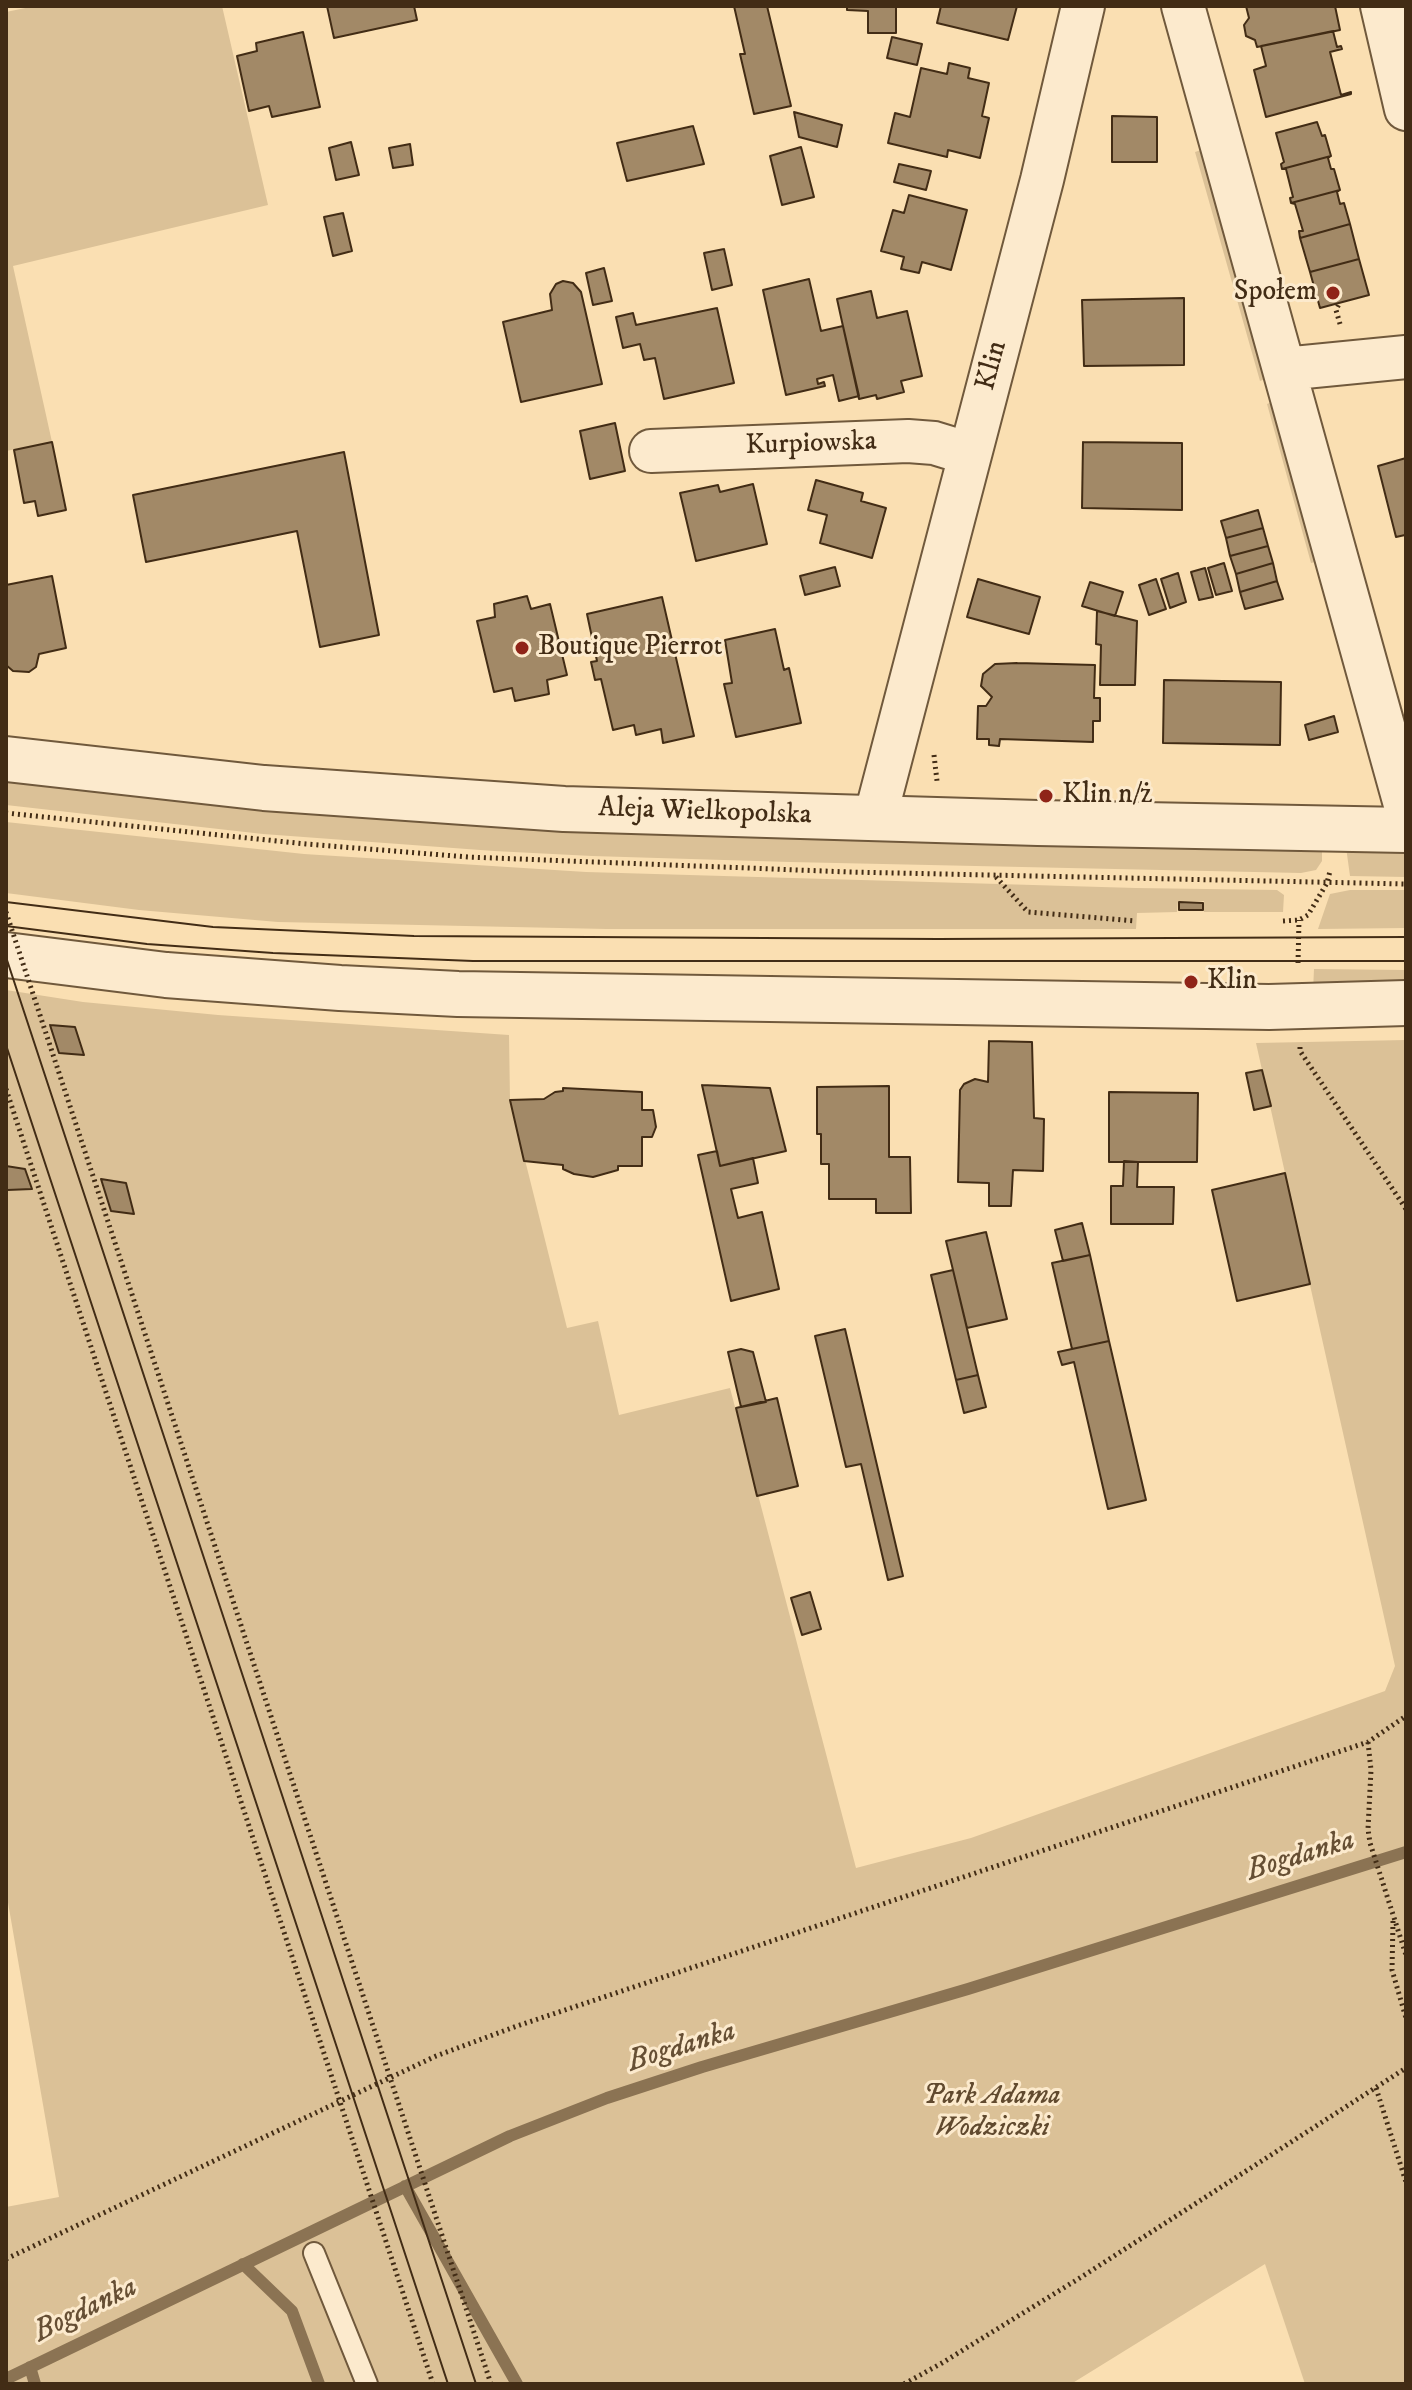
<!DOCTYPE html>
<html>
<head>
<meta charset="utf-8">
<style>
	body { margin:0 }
	#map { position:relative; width:1412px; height:2390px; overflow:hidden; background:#fadfb2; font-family:"IM FELL DW Pica",serif }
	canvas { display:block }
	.frame { position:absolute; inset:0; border:8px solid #422c15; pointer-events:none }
</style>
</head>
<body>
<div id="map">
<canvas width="1412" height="2390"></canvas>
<div class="frame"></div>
</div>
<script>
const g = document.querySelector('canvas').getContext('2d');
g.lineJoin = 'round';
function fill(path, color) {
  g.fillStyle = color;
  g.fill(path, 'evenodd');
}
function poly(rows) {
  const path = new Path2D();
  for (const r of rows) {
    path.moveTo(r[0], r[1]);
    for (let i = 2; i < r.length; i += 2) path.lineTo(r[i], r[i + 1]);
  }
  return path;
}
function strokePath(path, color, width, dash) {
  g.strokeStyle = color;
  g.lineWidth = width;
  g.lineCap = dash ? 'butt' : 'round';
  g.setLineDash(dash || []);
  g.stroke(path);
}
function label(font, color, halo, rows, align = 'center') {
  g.font = font + ' "IM FELL DW Pica",serif';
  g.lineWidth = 6;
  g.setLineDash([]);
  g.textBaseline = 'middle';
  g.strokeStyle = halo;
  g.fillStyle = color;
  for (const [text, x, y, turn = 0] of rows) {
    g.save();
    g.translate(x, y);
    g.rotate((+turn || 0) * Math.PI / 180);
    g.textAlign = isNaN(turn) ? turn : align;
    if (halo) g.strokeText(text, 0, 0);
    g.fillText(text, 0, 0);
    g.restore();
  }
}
fill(poly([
	[35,6,222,6,268,205,13,266,52,442,6,451,6,12],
	[1207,148,1271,377,1260,381,1195,152],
	[1278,400,1323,560,1311,563,1267,404],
	[6,778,1322,846,1322,861,1316,870,1301,873,790,862,592,856,494,851,263,834,6,805],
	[6,822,304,854,586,872,1136,888,1277,890,1284,895,1283,912,1204,912,1204,901,1178,901,1177,912,1137,913,1136,929,607,929,278,922,139,910,6,893],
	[1346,847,1406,847,1406,877,1350,876],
	[1350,890,1406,890,1406,928,1318,929,1330,894],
	[1314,969,1406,970,1406,987,1313,991],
	[6,990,83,1002,218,1015,509,1035,510,1100,567,1328,598,1321,619,1415,730,1388,856,1868,971,1838,1385,1691,1395,1666,1256,1043,1406,1040,1406,2384,1305,2384,1265,2264,1071,2384,6,2384,6,2207,59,2197,6,1891]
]), '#dbc197');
strokePath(poly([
	[405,2186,517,2384],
	[243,2264,292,2311,319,2384],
	[30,2367,35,2384],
	[6,2379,510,2136,607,2098,702,2067,968,1989,1406,1852]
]), '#8b7353', 12);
const building = poly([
	[327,6,414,6,417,20,334,38,327,6],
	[734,6,767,6,791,106,754,114,740,54,745,54,734,6],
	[847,6,896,6,896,33,868,33,868,11,847,10,847,6],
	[941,6,1017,6,1008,40,937,23,941,6],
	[1246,6,1335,6,1340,30,1257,47,1255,40,1246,36,1244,25,1249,18,1246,6],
	[1333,31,1337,47,1341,46,1342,49,1330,52,1341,95,1351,92,1351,94,1266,117,1254,70,1266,66,1261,46,1333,31],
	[303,32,320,107,272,117,269,106,249,111,237,56,257,51,256,43,303,32],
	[892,37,922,44,917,65,887,58,892,37],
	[949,63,970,68,968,78,989,83,982,116,989,118,980,158,948,150,947,157,888,143,895,113,910,117,921,68,947,74,949,63],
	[794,112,842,125,837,147,799,137,794,112],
	[1112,116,1157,117,1157,162,1112,162,1112,116],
	[1317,122,1322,136,1325,135,1331,156,1282,169,1281,164,1284,162,1276,133,1317,122],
	[693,126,704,164,627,181,617,143,693,126],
	[351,142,359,175,336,180,329,148,351,142],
	[410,144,413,165,393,168,389,148,410,144],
	[801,147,814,197,782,205,770,156,801,147],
	[1331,156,1328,158,1331,169,1334,169,1340,190,1291,203,1290,198,1293,197,1286,169,1282,169,1331,156],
	[899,164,931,171,926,190,894,182,899,164],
	[1340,190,1337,192,1340,204,1344,203,1350,224,1300,238,1299,231,1303,231,1295,204,1291,203,1340,190],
	[909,195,967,210,951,270,922,262,919,273,901,269,904,257,881,251,893,210,904,213,909,195],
	[343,213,352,251,333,256,324,217,343,213],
	[1350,224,1359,259,1310,272,1300,238,1350,224],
	[724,249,732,285,712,290,704,253,724,249],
	[1359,259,1369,295,1320,308,1310,272,1359,259],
	[604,268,612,301,593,305,586,273,604,268],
	[809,279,821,331,843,326,859,396,839,401,833,375,817,379,818,384,824,382,825,386,786,395,763,290,809,279],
	[563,281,573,283,581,292,602,384,521,402,503,322,552,310,550,294,556,284,563,281],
	[871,291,877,318,907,311,922,376,901,381,904,392,877,399,876,395,859,399,837,299,871,291],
	[1184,298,1184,365,1084,366,1082,300,1184,298],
	[717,308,734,383,664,399,655,358,644,360,640,344,623,348,616,317,633,313,636,325,717,308],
	[615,423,625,471,590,479,580,431,615,423],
	[52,442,66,510,38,516,35,501,24,503,14,450,52,442],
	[1083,442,1182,443,1182,510,1082,508,1083,442],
	[344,452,379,635,320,647,297,531,146,562,133,495,344,452],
	[1406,458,1406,539,1405,535,1396,537,1378,466,1406,458],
	[816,480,863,493,861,501,886,508,872,558,820,543,827,515,808,510,816,480],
	[753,484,767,544,696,561,680,493,718,485,720,492,753,484],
	[1258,510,1263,528,1226,538,1221,521,1258,510],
	[1263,528,1268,546,1230,556,1226,538,1263,528],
	[1268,546,1273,563,1236,574,1230,556,1268,546],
	[1224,563,1232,591,1216,595,1208,568,1224,563],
	[1273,563,1277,581,1240,592,1236,574,1273,563],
	[835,567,840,586,805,595,800,576,835,567],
	[1205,568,1213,597,1199,600,1191,572,1205,568],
	[1178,573,1186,602,1170,608,1161,579,1178,573],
	[52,576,66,648,39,654,36,667,29,672,13,671,6,665,6,585,52,576],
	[978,579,1040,597,1029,634,967,617,978,579],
	[1156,579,1166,609,1149,615,1139,585,1156,579],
	[1277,581,1283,599,1245,609,1240,592,1277,581],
	[1090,582,1123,592,1115,616,1082,606,1090,582],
	[527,596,531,609,550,604,567,675,547,680,549,694,515,701,512,688,494,692,477,621,495,617,494,604,527,596],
	[662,597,694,736,663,743,661,729,636,735,634,725,613,730,601,679,595,680,591,662,597,661,587,614,662,597],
	[1097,611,1137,621,1135,685,1100,685,1101,645,1096,644,1097,611],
	[775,629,784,670,789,668,801,723,736,737,724,684,732,683,725,640,775,629],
	[1017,663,1095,665,1094,698,1100,698,1100,721,1093,721,1093,742,1000,739,999,746,989,745,989,739,977,739,978,706,986,706,992,697,981,686,983,674,995,664,1017,663],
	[1164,680,1281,682,1280,745,1163,743,1164,680],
	[1334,716,1338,732,1309,740,1305,725,1334,716],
	[1179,902,1203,903,1203,910,1179,910,1179,902],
	[50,1025,75,1027,84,1055,59,1053,50,1025],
	[989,1041,1032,1042,1034,1118,1044,1119,1043,1171,1013,1170,1011,1206,989,1206,989,1183,958,1182,960,1090,964,1084,975,1079,988,1082,989,1041],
	[1262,1070,1271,1106,1254,1110,1246,1073,1262,1070],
	[702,1085,770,1088,786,1151,720,1166,702,1085],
	[889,1086,889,1157,910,1157,911,1213,876,1213,876,1199,829,1199,829,1164,821,1164,821,1134,817,1134,817,1087,889,1086],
	[563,1088,642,1092,642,1110,653,1110,656,1127,652,1137,642,1137,642,1166,618,1166,618,1170,593,1177,574,1174,563,1169,563,1165,524,1161,510,1100,544,1099,555,1092,563,1091,563,1088],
	[1109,1092,1198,1093,1197,1162,1109,1162,1109,1092],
	[717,1151,720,1166,753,1158,758,1183,731,1189,738,1218,762,1212,779,1289,731,1301,698,1155,717,1151],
	[1124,1161,1138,1162,1137,1187,1174,1187,1173,1224,1111,1224,1111,1186,1123,1186,1124,1161],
	[6,1166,25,1169,32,1189,7,1190,6,1166],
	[1285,1173,1310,1284,1237,1301,1212,1190,1285,1173],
	[101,1179,126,1183,134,1214,111,1211,101,1179],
	[1082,1223,1090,1255,1063,1261,1055,1230,1082,1223],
	[986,1232,1007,1319,967,1328,946,1241,986,1232],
	[1090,1255,1109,1341,1072,1349,1052,1263,1090,1255],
	[953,1270,978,1375,956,1380,931,1275,953,1270],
	[845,1329,903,1576,888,1580,861,1464,846,1467,815,1336,845,1329],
	[1109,1341,1146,1500,1108,1509,1074,1362,1062,1365,1058,1352,1109,1341],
	[741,1349,753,1352,766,1402,741,1407,728,1352,741,1349],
	[978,1375,986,1407,964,1413,956,1380,978,1375],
	[777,1398,798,1486,757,1496,736,1408,777,1398],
	[810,1592,821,1629,802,1635,791,1598,810,1592]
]);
fill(building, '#a28967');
strokePath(building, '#422c15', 2);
const service = poly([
	[314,2253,367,2384]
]);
const minor = poly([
	[1183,6,1406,808],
	[1382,6,1406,109],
	[1284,369,1406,357],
	[651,451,908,441,934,443,970,454],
	[875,818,1042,180,1083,6]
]);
const tertiary = poly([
	[6,759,264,788,564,809,1038,823,1406,830],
	[6,955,166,975,340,988,458,994,1269,1007,1406,1003]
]);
strokePath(service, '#70593c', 24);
strokePath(minor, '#70593c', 46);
strokePath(tertiary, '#70593c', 48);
strokePath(poly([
	[1340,324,1336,310,1340,302],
	[934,755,937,781],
	[6,813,306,844,468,857,849,872,1406,884],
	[996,877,1028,912,1136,921],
	[1283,921,1299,920,1308,915,1327,883,1330,871],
	[1298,963,1299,920],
	[1300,1047,1300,1051,1406,1209],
	[1368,1742,1371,1770,1368,1829,1370,1843,1406,1955],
	[1393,1921,1392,1970,1406,2018],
	[1376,2088,1406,2182],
	[6,2259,436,2056,517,2026,1368,1742,1406,1716],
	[904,2384,942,2363,1083,2276,1406,2068]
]), '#422c15', 5, [2, 4]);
strokePath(service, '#fceacd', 20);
strokePath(minor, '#fceacd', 42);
strokePath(tertiary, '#fceacd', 44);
strokePath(poly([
	[6,902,213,927,414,936,938,939,1406,937],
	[6,926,147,944,273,953,473,961,1406,961],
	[6,957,476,2384],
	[6,1045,448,2384]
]), '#422c15', 2);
strokePath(poly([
	[6,912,491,2384],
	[6,1089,433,2384]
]), '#422c15', 5, [2, 4]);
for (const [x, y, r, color] of [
	[1333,293,8,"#8f2418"],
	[522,648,8,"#8f2418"],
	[1046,796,8,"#8f2418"],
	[1191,982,8,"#8f2418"]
]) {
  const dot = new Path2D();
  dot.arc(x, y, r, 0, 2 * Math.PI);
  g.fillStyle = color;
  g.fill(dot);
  strokePath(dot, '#fceacd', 3);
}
label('28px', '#422c15', '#fceacd', [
	["Społem",1317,293,"right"],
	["Boutique Pierrot",538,648],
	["Klin n/ż",1062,796],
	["Klin",1207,982]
], 'left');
label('28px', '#422c15', '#fceacd', [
	["Klin",993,366,-75],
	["Kurpiowska",811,445,-2],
	["Aleja Wielkopolska",705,813,2]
]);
label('italic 28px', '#614a2f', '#fceacd', [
	["Park Adama",992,2097],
	["Wodziczki",992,2129]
]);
label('italic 30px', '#664f34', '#fceacd', [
	["Bogdanka",1301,1857,-17],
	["Bogdanka",682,2048,-17],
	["Bogdanka",86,2311,-26]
]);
</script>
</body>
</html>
